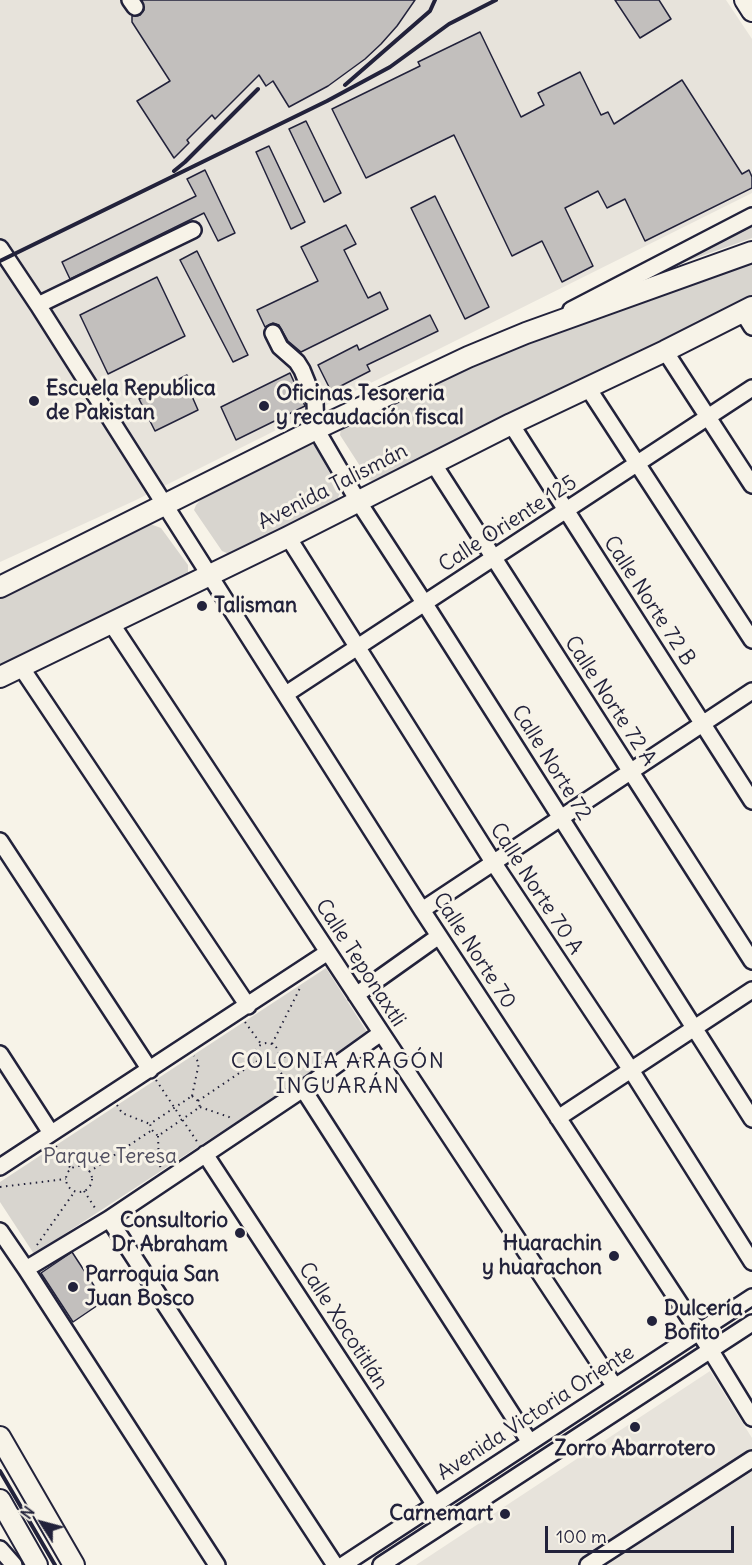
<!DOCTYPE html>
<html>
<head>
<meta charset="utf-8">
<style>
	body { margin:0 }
	#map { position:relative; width:752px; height:1565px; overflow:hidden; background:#f7f3e8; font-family:Delius,sans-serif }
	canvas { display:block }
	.north { position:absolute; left:12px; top:1493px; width:60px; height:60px; -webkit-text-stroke:4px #f7f3e8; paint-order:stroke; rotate:306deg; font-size:16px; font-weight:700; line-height:24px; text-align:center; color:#22223b }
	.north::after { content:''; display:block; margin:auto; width:21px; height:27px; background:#22223b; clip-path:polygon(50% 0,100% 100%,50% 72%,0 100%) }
	.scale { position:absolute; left:545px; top:1526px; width:189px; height:27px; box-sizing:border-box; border:3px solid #22223b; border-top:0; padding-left:8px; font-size:18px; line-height:21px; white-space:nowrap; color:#22223b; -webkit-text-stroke:4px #f7f3e8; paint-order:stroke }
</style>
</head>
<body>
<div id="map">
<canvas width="752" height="1565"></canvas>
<div class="north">N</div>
<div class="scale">100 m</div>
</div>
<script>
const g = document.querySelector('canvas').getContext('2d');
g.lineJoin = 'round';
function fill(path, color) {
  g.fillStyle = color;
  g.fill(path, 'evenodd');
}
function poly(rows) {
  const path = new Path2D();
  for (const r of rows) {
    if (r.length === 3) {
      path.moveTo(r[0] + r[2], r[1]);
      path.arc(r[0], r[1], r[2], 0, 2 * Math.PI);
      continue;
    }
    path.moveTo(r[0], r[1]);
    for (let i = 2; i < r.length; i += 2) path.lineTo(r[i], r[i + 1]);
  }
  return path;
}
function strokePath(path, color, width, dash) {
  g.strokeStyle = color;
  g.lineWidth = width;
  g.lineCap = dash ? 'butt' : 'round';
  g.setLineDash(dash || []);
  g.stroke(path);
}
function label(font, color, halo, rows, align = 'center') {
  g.font = font + ' Delius,sans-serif';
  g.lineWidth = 6;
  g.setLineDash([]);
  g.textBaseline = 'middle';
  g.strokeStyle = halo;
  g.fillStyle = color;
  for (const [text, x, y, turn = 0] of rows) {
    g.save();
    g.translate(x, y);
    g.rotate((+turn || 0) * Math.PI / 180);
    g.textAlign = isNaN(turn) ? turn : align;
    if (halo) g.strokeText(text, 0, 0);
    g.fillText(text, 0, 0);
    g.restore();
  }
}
fill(poly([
	[0,0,726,0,752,39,752,193,134,501,0,562],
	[710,1371,752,1438,752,1565,416,1565]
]), '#e7e3db');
fill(poly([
	[752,221,752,238,682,263,671,261],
	[752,264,752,297,377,482,369,480,340,435,341,429,357,420,507,352],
	[314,444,340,492,337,501,229,554,222,551,194,510,196,505,203,497,306,446],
	[150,524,161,528,188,565,188,575,176,583,0,665,0,598],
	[326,968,369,1035,34,1254,0,1202,0,1182]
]), '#d8d5cf');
const building = poly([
	[142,0,415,0,397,26,381,44,365,59,328,86,289,107,273,81,266,86,259,75,215,119,212,115,187,140,189,143,174,158,137,101,170,81,132,22,132,16,140,15,144,10,142,0],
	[615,0,659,0,671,19,640,38,615,0],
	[480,32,521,117,544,105,538,93,580,72,601,115,608,112,614,124,682,80,742,174,749,170,752,177,752,188,645,241,625,199,607,208,598,191,565,208,593,266,562,282,542,241,512,256,454,135,366,178,332,109,420,66,418,62,480,32],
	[306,121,341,193,324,202,289,129,306,121],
	[269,146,305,222,291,229,256,152,269,146],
	[205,170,235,233,218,241,204,213,70,279,62,262,196,196,187,179,205,170],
	[435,196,489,307,465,319,411,208,435,196],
	[346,225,356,244,344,250,368,298,380,292,388,309,301,352,288,341,279,325,273,323,265,327,257,310,318,281,301,247,346,225],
	[197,251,248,355,233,362,180,260,197,251],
	[157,277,185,336,108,374,80,315,157,277],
	[430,315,438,331,367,365,370,371,331,391,318,365,357,345,359,350,430,315],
	[290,373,305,406,236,440,221,407,290,373],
	[187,375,195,392,191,394,198,410,155,431,139,399,187,375],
	[72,1252,104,1301,73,1322,41,1273,72,1252]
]);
fill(building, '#c2bfbd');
strokePath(building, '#22223b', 1.5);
const minor = poly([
	[130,0,135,7],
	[0,248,38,305,422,910,711,1351,752,1418],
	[38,305,193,230],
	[571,310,752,216],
	[742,311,752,327],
	[273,333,280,347,297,362,302,370,315,402,316,429,358,501,425,604,752,1119],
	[665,351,752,485],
	[588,388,752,640],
	[511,424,752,801],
	[433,463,752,961],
	[288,537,493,862,631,1070,752,1262],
	[111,623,615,1387],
	[21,667,248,1006],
	[286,694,752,388],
	[0,841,150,1070],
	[422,910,752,691],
	[356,995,439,936],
	[0,1054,51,1133],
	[303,1089,529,1441],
	[558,1118,752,990],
	[205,1154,440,1513],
	[0,1167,328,952],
	[109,1219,335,1565],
	[0,1231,26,1269,217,1565],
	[26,1269,109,1219,303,1089,381,1033],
	[0,1549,14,1565],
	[343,1565,752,1297],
	[381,1565,752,1323],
	[588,1565,752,1459]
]);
const major = poly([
	[745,0,752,11],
	[0,587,316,429,468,357,526,333,752,252],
	[0,677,288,537,511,424,665,351,752,307],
	[0,1437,74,1565],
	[0,1500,37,1565]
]);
strokePath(minor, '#22223b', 20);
strokePath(major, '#22223b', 24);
strokePath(poly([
	[245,1022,261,1044],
	[267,1055,12],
	[272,1044,300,988],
	[278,1057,326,1055],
	[274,1063,288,1083],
	[156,1080,198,1143],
	[192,1096,198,1101,200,1107,158,1136,152,1130,150,1124,192,1096],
	[192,1096,199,1063,194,1056],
	[198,1101,257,1061],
	[117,1105,122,1113,150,1124],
	[200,1107,229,1117,232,1121],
	[158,1136,159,1164,161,1168],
	[56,1146,71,1169],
	[79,1179,13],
	[89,1172,152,1130],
	[0,1187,66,1179],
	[84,1191,97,1211],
	[37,1245,75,1191]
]), '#22223b', 2, [1.5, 4.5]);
strokePath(minor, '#f7f3e8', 15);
strokePath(major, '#f7f3e8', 20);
strokePath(poly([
	[345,85,430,11,435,0],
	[174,171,185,162,258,89],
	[0,261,327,101,390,67,449,24,496,0],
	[0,1471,55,1565]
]), '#22223b', 4);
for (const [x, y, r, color] of [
	[34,401,6,"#22223b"],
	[264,406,6,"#22223b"],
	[202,606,6,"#22223b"],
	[240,1233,6,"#22223b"],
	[614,1256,6,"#22223b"],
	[73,1287,6,"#22223b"],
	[652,1321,6,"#22223b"],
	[635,1427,6,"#22223b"],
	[505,1514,6,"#22223b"]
]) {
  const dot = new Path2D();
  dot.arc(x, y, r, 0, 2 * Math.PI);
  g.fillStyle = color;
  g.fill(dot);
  strokePath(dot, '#f7f3e8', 2);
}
label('bold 21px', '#22223b', '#f7f3e8', [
	["Escuela Republica",46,389],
	["de Pakistan",46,413],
	["Oficinas Tesoreria",276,394],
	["y recaudación fiscal",276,418],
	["Talisman",214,606],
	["Consultorio",228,1221,"right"],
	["Dr Abraham",228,1245,"right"],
	["Huarachin",602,1244,"right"],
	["y huarachon",602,1268,"right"],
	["Parroquia San",85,1275],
	["Juan Bosco",85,1299],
	["Dulcería",664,1309],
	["Bofito",664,1333],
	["Zorro Abarrotero",635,1449,"center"],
	["Carnemart",493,1514,"right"]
], 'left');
label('21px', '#22223b', '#f7f3e8', [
	["Avenida Talismán",333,487,-27],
	["Calle Oriente 125",508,524,-33],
	["Calle Norte 72 B",649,601,57],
	["Calle Norte 72 A",610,701,57],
	["Calle Norte 72",551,763,58],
	["Calle Norte 70 A",536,889,57],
	["Calle Norte 70",474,951,57],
	["Calle Teponaxtli",360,963,57],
	["Calle Xocotitlán",343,1326,57],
	["Avenida Victoria Oriente",536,1413,-33]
]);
label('21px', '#504f60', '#f7f3e8', [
	["Parque Teresa",110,1157]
]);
g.letterSpacing = '1.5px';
label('22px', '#22223b', '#f7f3e8', [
	["COLONIA ARAGÓN",338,1062],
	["INGUARÁN",338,1087]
]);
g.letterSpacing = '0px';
</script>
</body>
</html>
